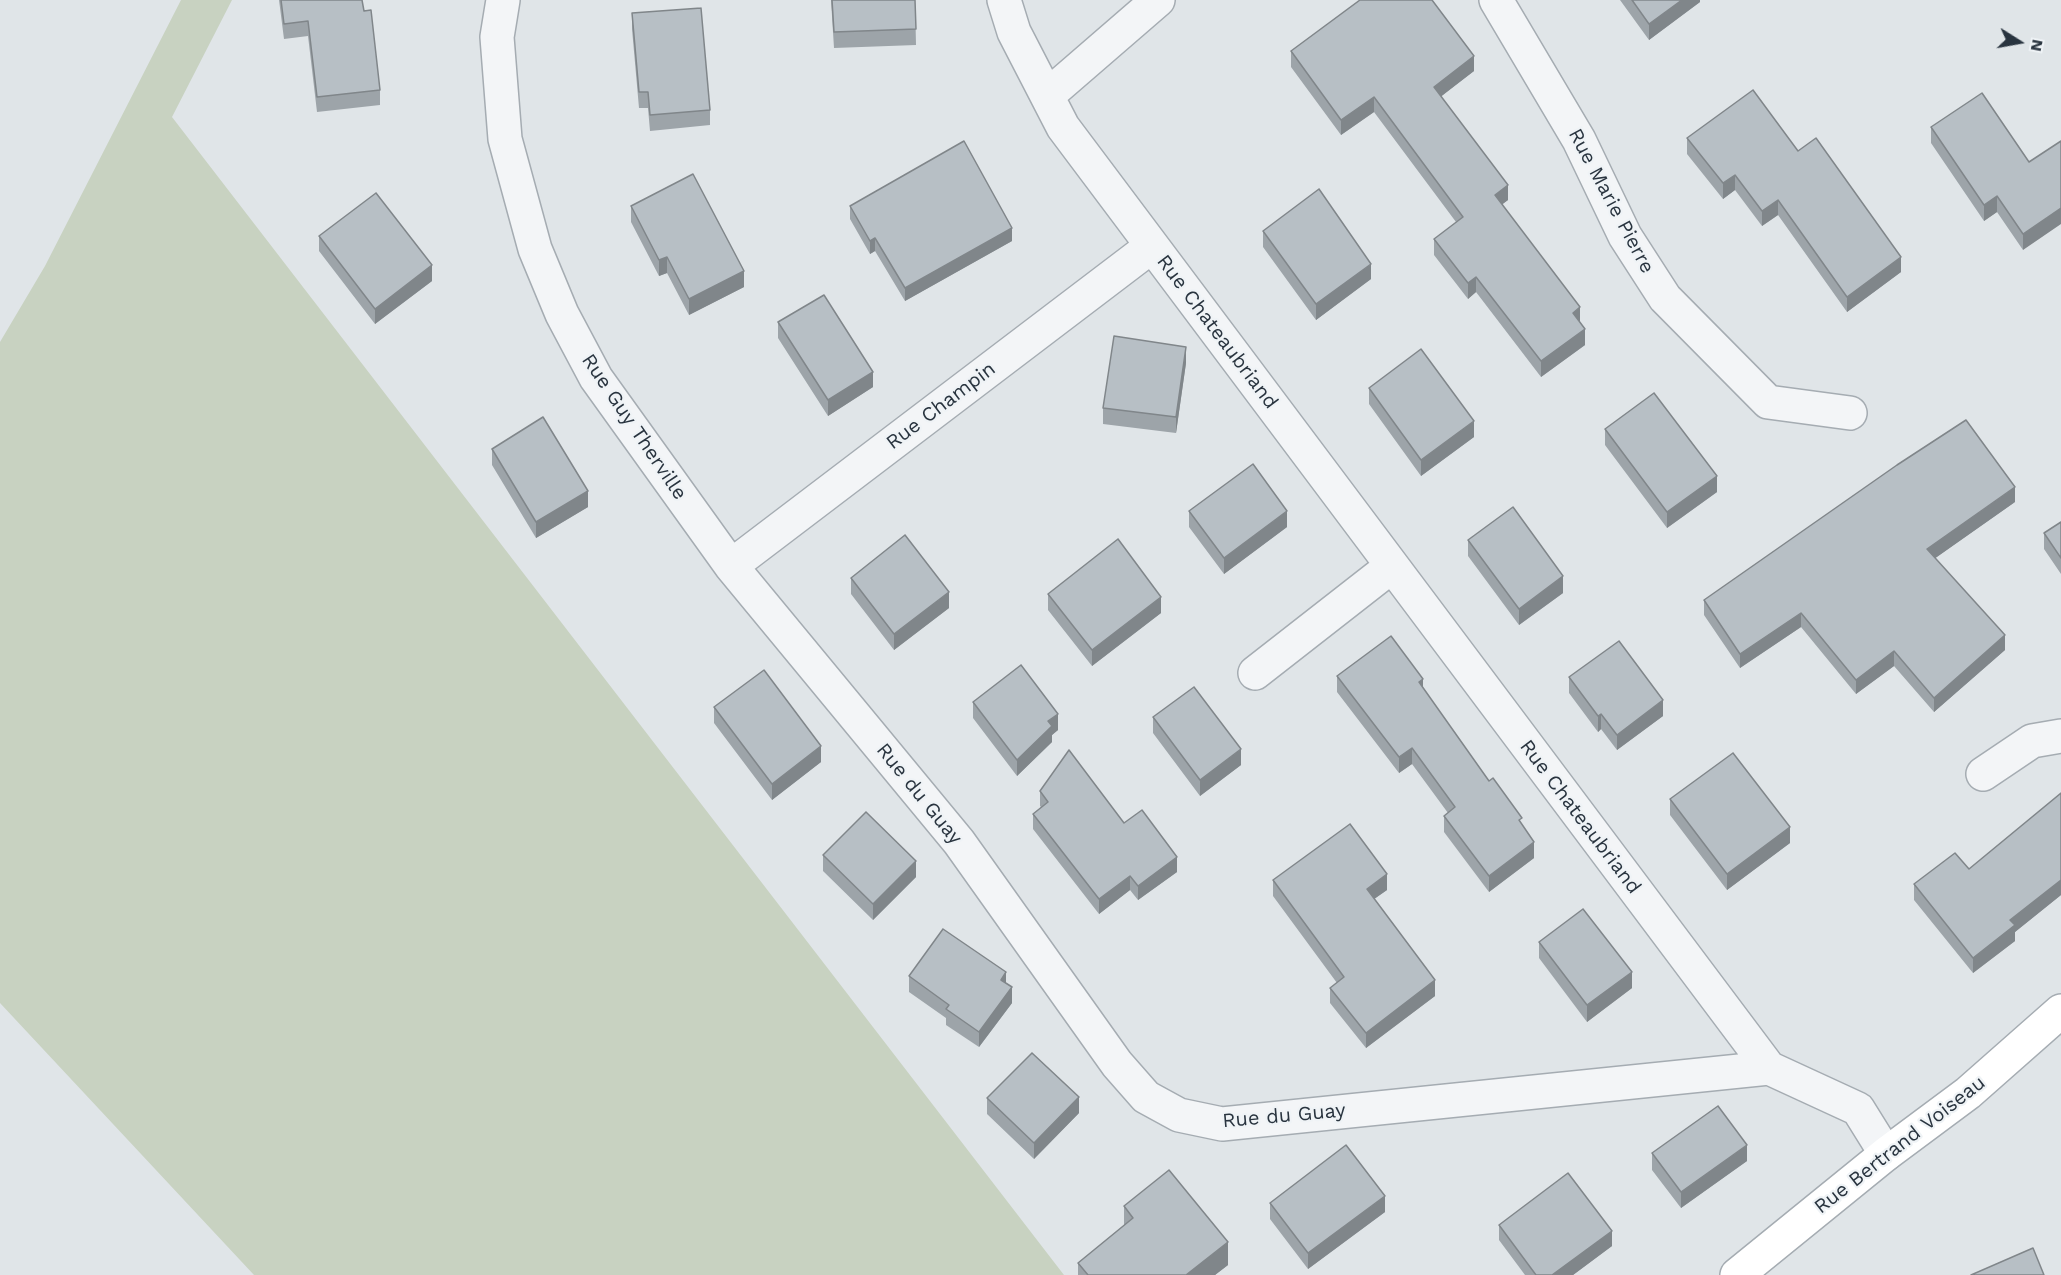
<!DOCTYPE html>
<html>
<head>
<meta charset="utf-8">
<style>
	body { margin:0 }
	#map { position:relative; width:2061px; height:1275px; overflow:hidden; background:#e0e5e8; font-family:"Work Sans",sans-serif }
	canvas { display:block }
	.north { position:absolute; left:1989px; top:12px; width:60px; height:60px; -webkit-text-stroke:4px #eff3f6; paint-order:stroke; rotate:101deg; font-size:16px; font-weight:700; line-height:24px; text-align:center; color:#29343f }
	.north::after { content:''; display:block; margin:auto; width:21px; height:27px; background:#29343f; clip-path:polygon(50% 0,100% 100%,50% 72%,0 100%) }
</style>
</head>
<body>
<div id="map">
<canvas width="2061" height="1275"></canvas>
<div class="north">N</div>
</div>
<script>
const g = document.querySelector('canvas').getContext('2d');
g.lineJoin = 'round';
function fill(path, color) {
  g.fillStyle = color;
  g.fill(path, 'evenodd');
}
function poly(rows) {
  const path = new Path2D();
  for (const r of rows) {
    path.moveTo(r[0], r[1]);
    for (let i = 2; i < r.length; i += 2) path.lineTo(r[i], r[i + 1]);
  }
  return path;
}
function strokePath(path, color, width, dash) {
  g.strokeStyle = color;
  g.lineWidth = width;
  g.lineCap = dash ? 'butt' : 'round';
  g.setLineDash(dash || []);
  g.stroke(path);
}
function label(font, color, halo, rows, align = 'center') {
  g.font = font + ' "Work Sans",sans-serif';
  g.lineWidth = 4.5;
  g.setLineDash([]);
  g.textBaseline = 'middle';
  g.strokeStyle = halo;
  g.fillStyle = color;
  for (const [text, x, y, turn = 0] of rows) {
    g.save();
    g.translate(x, y);
    g.rotate((+turn || 0) * Math.PI / 180);
    g.textAlign = isNaN(turn) ? turn : align;
    if (halo) g.strokeText(text, 0, 0);
    g.fillText(text, 0, 0);
    g.restore();
  }
}
fill(poly([
	[181,0,232,0,172,117,1064,1275,254,1275,0,1003,0,342,45,266]
]), '#c8d2c1');
const street = poly([
	[503,0,497,37,505,139,535,249,562,314,596,378,731,566,959,842,1117,1064,1146,1097,1179,1115,1222,1124,1769,1068,1858,1109,1886,1154],
	[1004,0,1014,32,1063,127,1769,1068],
	[1496,0,1579,140,1625,236,1665,298,1768,402,1850,413],
	[1047,96,1158,0],
	[731,566,1152,246],
	[1255,673,1392,566],
	[1983,774,2032,741,2061,736]
]);
const secondary = poly([
	[1737,1275,1886,1154,1968,1093,2061,1011]
]);
strokePath(street, '#a5acb2', 36);
strokePath(secondary, '#a5acb2', 36);
strokePath(street, '#f3f5f7', 33);
strokePath(secondary, '#fff', 33);
fill(poly([
	[279,0,362,0,364,11,380,90,380,105,317,112,308,36,284,39],
	[831,0,915,0,916,45,834,48],
	[1620,0,1700,0,1700,2,1649,40],
	[632,13,710,110,710,125,650,131,648,108,639,108,632,29],
	[1291,51,1474,71,1441,96,1508,200,1502,204,1585,345,1541,377,1476,292,1468,299,1434,255,1434,239,1456,222,1374,112,1341,135,1291,67],
	[1931,127,2029,162,2023,250,1997,212,1984,221,1931,143],
	[1687,138,1798,151,1901,272,1847,312,1778,215,1762,226,1735,190,1723,199,1687,154],
	[631,206,744,287,689,315,667,273,659,276,631,222],
	[850,206,1012,241,905,301,875,251,870,254,850,219],
	[1263,231,1371,279,1316,320,1263,247],
	[319,236,432,281,375,324,319,251],
	[778,322,873,387,828,416,778,338],
	[1186,363,1176,433,1103,424,1103,408],
	[1369,388,1474,437,1421,476,1369,404],
	[1605,429,1717,492,1667,528,1605,445],
	[492,449,588,507,536,538,492,465],
	[2015,502,1935,558,2005,650,1934,712,1894,666,1856,694,1801,627,1740,668,1704,615,1704,600],
	[1189,511,1287,527,1224,574,1189,527],
	[2061,522,2061,574,2044,549,2044,533],
	[1468,540,1563,593,1519,625,1468,556],
	[851,578,949,608,894,650,851,594],
	[1048,594,1161,613,1092,666,1048,610],
	[1337,676,1423,688,1489,781,1522,826,1534,858,1489,892,1444,832,1444,816,1448,813,1412,764,1399,773,1337,692],
	[1569,677,1663,716,1617,750,1601,729,1598,732,1569,693],
	[973,702,1058,730,1052,735,1052,742,1017,776,973,718],
	[714,707,821,762,772,800,714,723],
	[1153,717,1241,765,1200,796,1153,733],
	[1040,791,1124,823,1177,872,1138,900,1130,890,1099,914,1033,829,1033,814,1041,807,1040,806],
	[2061,793,2061,895,2015,932,2015,941,1973,973,1914,900,1914,884,1969,869],
	[1670,799,1790,843,1727,890,1670,815],
	[823,855,916,877,873,920,823,871],
	[1273,880,1387,890,1374,899,1435,996,1366,1048,1330,1003,1330,988,1337,983,1273,896],
	[1539,942,1632,988,1587,1022,1539,958],
	[909,976,1006,983,1012,1003,979,1047,946,1025,946,1018,909,992],
	[987,1098,1079,1113,1034,1159,987,1114],
	[1652,1153,1747,1161,1681,1208,1652,1170],
	[1270,1203,1385,1212,1308,1269,1270,1219],
	[1124,1206,1228,1265,1215,1275,1078,1275,1078,1263,1124,1225],
	[1499,1225,1612,1246,1573,1275,1525,1275,1499,1240]
]), '#9da4a9');
fill(poly([
	[1682,0,1700,0,1700,2,1649,40,1649,24],
	[1474,56,1474,71,1434,102,1434,87],
	[1374,97,1374,112,1341,135,1341,120],
	[1735,175,1735,190,1723,199,1723,183],
	[1508,185,1508,200,1495,210,1495,195],
	[1997,196,1997,212,1984,221,1984,205],
	[1778,200,1778,215,1762,226,1762,211],
	[2061,208,2061,224,2023,250,2023,234],
	[1012,228,1012,241,905,301,905,288],
	[875,238,875,251,870,254,870,241],
	[667,257,667,273,659,276,659,260],
	[1901,257,1901,272,1847,312,1847,297],
	[1371,264,1371,279,1316,320,1316,304],
	[432,265,432,281,375,324,375,309],
	[744,271,744,287,689,315,689,299],
	[1476,277,1476,292,1468,299,1468,283],
	[1580,307,1580,323,1573,313],
	[1585,329,1585,345,1541,377,1541,361],
	[1186,347,1186,363,1176,433,1176,417],
	[873,372,873,387,828,416,828,400],
	[1474,421,1474,437,1421,476,1421,460],
	[1717,476,1717,492,1667,528,1667,512],
	[2015,487,2015,502,1927,564,1927,549],
	[588,491,588,507,536,538,536,522],
	[1287,511,1287,527,1224,574,1224,558],
	[1563,576,1563,593,1519,625,1519,609],
	[949,592,949,608,894,650,894,634],
	[1161,597,1161,613,1092,666,1092,650],
	[1801,613,1801,627,1740,668,1740,654],
	[2005,635,2005,650,1934,712,1934,698],
	[1894,651,1894,666,1856,694,1856,680],
	[1423,679,1423,695,1419,682],
	[1663,700,1663,716,1617,750,1617,735],
	[1058,714,1058,730,1052,735,1052,742,1017,776,1017,760,1048,721],
	[1601,714,1601,729,1598,732,1598,716],
	[821,746,821,762,772,800,772,784],
	[1412,748,1412,764,1399,773,1399,757],
	[1241,749,1241,765,1200,796,1200,780],
	[1790,827,1790,843,1727,890,1727,874],
	[1534,842,1534,858,1489,892,1489,876],
	[1177,857,1177,872,1138,900,1138,886],
	[916,861,916,877,873,920,873,904],
	[1387,874,1387,890,1367,904,1367,889],
	[1130,876,1130,890,1099,914,1099,899],
	[2061,880,2061,895,2015,932,2015,941,1973,973,1973,958,2010,920],
	[1006,972,1006,988,1001,980],
	[1632,972,1632,988,1587,1022,1587,1005],
	[1435,980,1435,996,1366,1048,1366,1033],
	[1012,987,1012,1003,979,1047,979,1032],
	[1079,1097,1079,1113,1034,1159,1034,1143],
	[1747,1145,1747,1161,1681,1208,1681,1192],
	[1385,1196,1385,1212,1308,1269,1308,1253],
	[1612,1231,1612,1246,1573,1275,1552,1275],
	[1228,1242,1228,1265,1215,1275,1186,1275]
]), '#80868a');
const building = poly([
	[281,0,362,0,364,11,371,10,380,90,317,97,308,21,284,24,281,0],
	[832,0,915,0,916,29,834,32,832,0],
	[1360,0,1432,0,1474,56,1434,87,1508,185,1495,195,1580,307,1573,313,1585,329,1541,361,1476,277,1468,283,1434,239,1463,217,1374,97,1341,120,1291,51,1360,0],
	[1632,0,1682,0,1649,24,1632,0],
	[701,8,710,110,650,115,648,92,639,92,632,13,701,8],
	[1753,90,1798,151,1816,138,1901,257,1847,297,1778,200,1762,211,1735,175,1723,183,1687,138,1753,90],
	[1982,93,2029,162,2061,141,2061,208,2023,234,1997,196,1984,205,1931,127,1982,93],
	[964,141,1012,228,905,288,875,238,870,241,850,206,964,141],
	[693,174,744,271,689,299,667,257,659,260,631,206,693,174],
	[1319,189,1371,264,1316,304,1263,231,1319,189],
	[376,193,432,265,375,309,319,236,376,193],
	[824,295,873,372,828,400,778,322,824,295],
	[1114,336,1186,347,1176,417,1103,408,1114,336],
	[1421,349,1474,421,1421,460,1369,388,1421,349],
	[1654,393,1717,476,1667,512,1605,429,1654,393],
	[543,417,588,491,536,522,492,449,543,417],
	[1966,420,2015,487,1927,549,2005,635,1934,698,1894,651,1856,680,1801,613,1740,654,1704,600,1897,465,1966,420],
	[1253,464,1287,511,1224,558,1189,511,1253,464],
	[1513,507,1563,576,1519,609,1468,540,1513,507],
	[2061,522,2061,558,2044,533,2061,522],
	[905,535,949,592,894,634,851,578,905,535],
	[1118,539,1161,597,1092,650,1048,594,1118,539],
	[1391,636,1423,679,1419,682,1489,781,1493,778,1522,818,1519,820,1534,842,1489,876,1444,816,1455,807,1412,748,1399,757,1337,676,1391,636],
	[1619,641,1663,700,1617,735,1601,714,1598,716,1569,677,1619,641],
	[1021,665,1058,714,1048,721,1052,726,1017,760,973,702,1021,665],
	[764,670,821,746,772,784,714,707,764,670],
	[1194,687,1241,749,1200,780,1153,717,1194,687],
	[1069,750,1124,823,1142,810,1177,857,1138,886,1130,876,1099,899,1033,814,1048,802,1040,791,1069,750],
	[1733,753,1790,827,1727,874,1670,799,1733,753],
	[2061,793,2061,880,2010,920,2015,925,1973,958,1914,884,1955,853,1969,869,2061,793],
	[866,812,916,861,873,904,823,855,866,812],
	[1350,824,1387,874,1367,889,1435,980,1366,1033,1330,988,1344,977,1273,880,1350,824],
	[1583,909,1632,972,1587,1005,1539,942,1583,909],
	[943,929,1006,972,1001,980,1012,987,979,1032,946,1009,949,1005,909,976,943,929],
	[1032,1053,1079,1097,1034,1143,987,1098,1032,1053],
	[1718,1106,1747,1145,1681,1192,1652,1153,1718,1106],
	[1346,1145,1385,1196,1308,1253,1270,1203,1346,1145],
	[1169,1170,1228,1242,1186,1275,1088,1275,1078,1263,1133,1218,1124,1206,1169,1170],
	[1568,1173,1612,1231,1552,1275,1536,1275,1499,1225,1568,1173],
	[2033,1248,2044,1275,1971,1275,2033,1248]
]);
fill(building, '#b7bfc5');
strokePath(building, '#80868a', 1.5);
label('20px', '#29343f', '#eff3f6', [
	["Rue Marie Pierre",1611,201,62],
	["Rue Chateaubriand",1217,332,53],
	["Rue Champin",941,406,-37],
	["Rue Guy Therville",634,427,56],
	["Rue du Guay",919,794,51],
	["Rue Chateaubriand",1580,817,53],
	["Rue du Guay",1284,1116,-5],
	["Rue Bertrand Voiseau",1900,1145,-38]
]);
</script>
</body>
</html>
